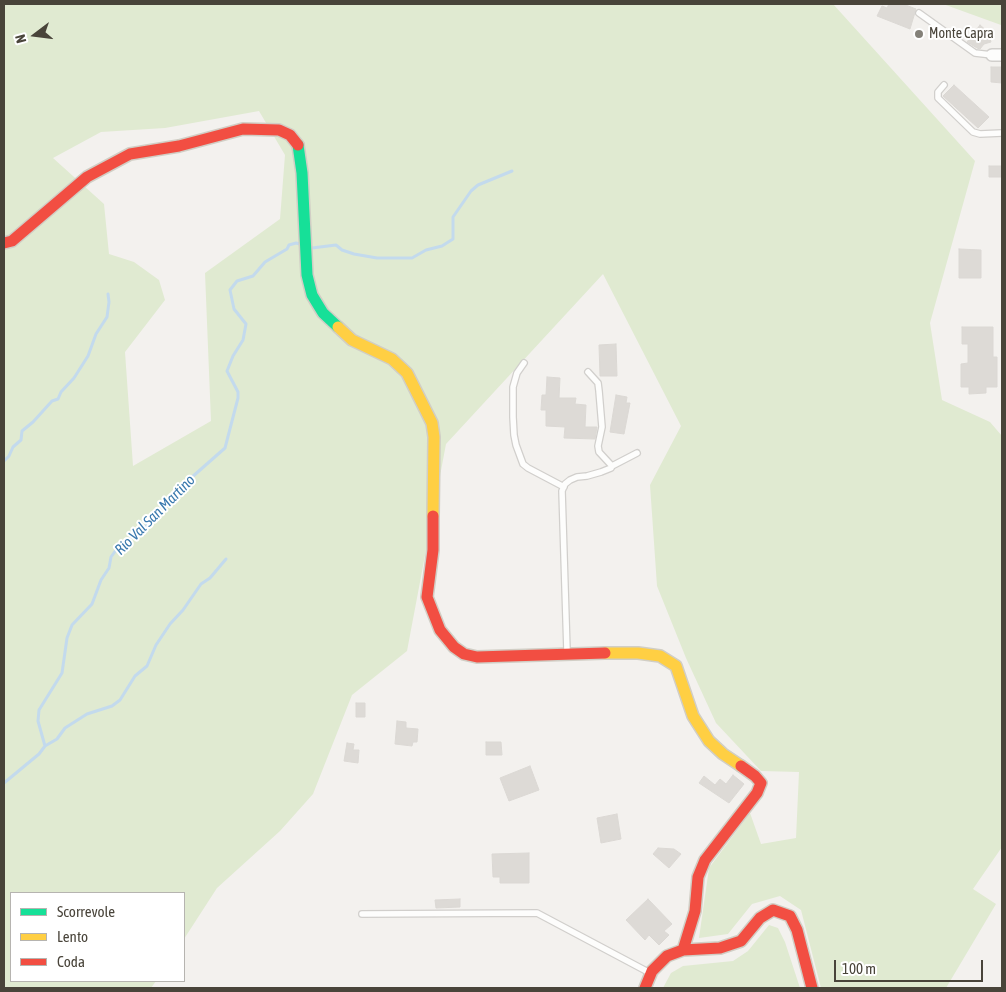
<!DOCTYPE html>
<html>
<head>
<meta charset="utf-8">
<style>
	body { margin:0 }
	#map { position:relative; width:1006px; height:992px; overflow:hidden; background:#f3f1ee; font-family:"Asap Condensed",sans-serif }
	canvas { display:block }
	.frame { position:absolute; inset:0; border:5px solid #49443a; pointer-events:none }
	.legend { position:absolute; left:10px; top:892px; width:175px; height:90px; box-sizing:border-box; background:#fff; border:1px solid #b6b4b0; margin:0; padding:6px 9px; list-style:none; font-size:15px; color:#49443a }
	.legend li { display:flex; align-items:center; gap:10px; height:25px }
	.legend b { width:25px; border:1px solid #b6b4b0 }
	.north { position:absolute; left:10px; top:10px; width:50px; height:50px; -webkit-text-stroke:4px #fff; paint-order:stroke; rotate:255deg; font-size:14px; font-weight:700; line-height:20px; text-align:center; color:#49443a }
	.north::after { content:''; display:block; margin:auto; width:18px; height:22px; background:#49443a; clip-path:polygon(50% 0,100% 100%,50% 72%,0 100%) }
	.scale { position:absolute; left:834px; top:960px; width:149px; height:22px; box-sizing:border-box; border:2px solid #49443a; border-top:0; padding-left:6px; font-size:15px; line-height:18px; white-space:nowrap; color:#49443a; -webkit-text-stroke:4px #fff; paint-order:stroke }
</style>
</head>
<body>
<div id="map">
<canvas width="1006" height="992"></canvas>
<div class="frame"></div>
<ul class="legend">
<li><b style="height:6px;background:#16e098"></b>Scorrevole</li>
<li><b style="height:6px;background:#ffcf43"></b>Lento</li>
<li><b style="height:6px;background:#f24e42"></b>Coda</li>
</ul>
<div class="north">N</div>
<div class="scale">100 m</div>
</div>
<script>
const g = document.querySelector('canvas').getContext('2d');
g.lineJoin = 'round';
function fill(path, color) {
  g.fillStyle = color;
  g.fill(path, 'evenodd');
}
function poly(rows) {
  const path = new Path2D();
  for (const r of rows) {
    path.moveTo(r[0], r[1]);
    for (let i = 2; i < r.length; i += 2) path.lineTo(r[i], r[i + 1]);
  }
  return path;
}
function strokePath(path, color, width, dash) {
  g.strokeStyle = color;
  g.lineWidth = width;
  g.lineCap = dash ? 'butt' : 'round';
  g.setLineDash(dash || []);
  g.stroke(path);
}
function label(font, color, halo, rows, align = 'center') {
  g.font = font + ' "Asap Condensed",sans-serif';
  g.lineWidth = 4;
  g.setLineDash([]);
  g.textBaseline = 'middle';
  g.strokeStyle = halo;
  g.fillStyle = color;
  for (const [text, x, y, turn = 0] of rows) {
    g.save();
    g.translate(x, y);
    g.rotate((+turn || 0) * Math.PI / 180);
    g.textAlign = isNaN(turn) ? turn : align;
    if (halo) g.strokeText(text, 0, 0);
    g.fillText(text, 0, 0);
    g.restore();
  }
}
fill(poly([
	[4,4,833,4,975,161,930,323,942,400,990,422,1002,436,1002,847,973,889,996,904,946,988,821,988,801,910,780,896,752,904,728,934,699,938,709,868,750,813,761,844,796,838,799,772,761,771,716,723,686,658,657,586,650,485,681,426,603,274,446,444,407,651,352,695,313,794,280,831,217,888,184,939,184,893,11,893,11,981,156,981,151,988,4,988],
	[259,111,285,155,280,219,205,273,211,421,133,466,125,352,165,300,159,280,134,262,109,254,104,204,53,158,101,132,165,128],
	[943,4,1002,4,1002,26,1001,25],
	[769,925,778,928,785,942,800,988,663,988,671,973,683,966,733,961,748,951]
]), '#e0ead1');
strokePath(poly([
	[312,248,336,245,342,250,354,254,377,258,412,258,426,250,442,246,453,239,453,217,471,191,478,185,512,171],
	[4,461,9,456,13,447,21,440,22,431,33,422,52,401,58,399,61,392,74,378,88,356,96,334,107,317,109,302,108,294],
	[45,746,57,739,65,728,87,714,112,706,120,700,135,676,147,666,156,645,170,624,183,610,201,584,210,578,226,559],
	[4,783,39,754,45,746,38,721,39,710,62,673,67,638,72,625,92,604,101,580,109,568,111,557,116,550,122,543,142,531,158,511,183,485,225,448,238,398,238,392,227,371,233,356,243,340,246,324,234,309,230,290,237,281,253,276,265,262,287,249,289,245,296,243,300,244]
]), '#c3daed', 3);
const building = poly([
	[889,4,903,4,916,9,910,29,877,16,882,6,887,8,889,4],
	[980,25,988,32,991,42,984,44,980,49,977,48,967,42,980,25],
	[991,67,1002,67,1002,83,991,82,991,67],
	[954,85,989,117,978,128,943,96,954,85],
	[989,166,1002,166,1002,177,989,177,989,166],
	[959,249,981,250,981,278,959,278,959,249],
	[962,327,993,327,993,357,997,357,997,387,986,387,986,393,969,394,969,387,961,387,961,364,968,363,968,344,962,344,962,327],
	[616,344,617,376,600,376,599,345,616,344],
	[547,377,560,378,559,398,576,398,575,404,586,405,585,427,597,427,595,439,564,438,565,427,546,426,546,410,541,410,542,395,546,395,547,377],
	[616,395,627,397,626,403,630,403,624,434,610,432,616,395],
	[356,703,365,703,365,717,356,717,356,703],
	[397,721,406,722,406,728,418,729,417,742,413,742,412,746,395,744,397,721],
	[486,742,501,742,502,755,486,755,486,742],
	[347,743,354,744,353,750,359,750,358,763,344,761,347,743],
	[530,766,539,790,509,801,500,778,530,766],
	[733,775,744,784,729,803,699,783,704,776,715,785,720,779,726,784,733,775],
	[617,814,621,839,601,843,597,818,617,814],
	[658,848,674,849,681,854,669,868,653,854,658,848],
	[529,853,529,883,500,883,500,877,493,877,492,854,529,853],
	[460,899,460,907,436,908,435,900,460,899],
	[648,899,672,924,664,931,669,935,659,945,649,935,645,940,626,920,648,899]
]);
fill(building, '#dddad6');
strokePath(building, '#dbd8d4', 1);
const lane = poly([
	[919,13,975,53,992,55],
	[944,85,938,92,938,98,973,132,980,134,1002,133],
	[524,363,517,373,513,387,513,417,514,435,516,445,523,464,528,468,564,487],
	[612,466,637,453],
	[567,651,562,491,565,484,570,480,577,477,587,476,601,472,611,468,612,466,599,452,598,446,602,427,599,391,598,383,588,372],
	[362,914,537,913,650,973]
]);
const street = poly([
	[992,55,1002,55]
]);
const fast = poly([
	[298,145,302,173,307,275,312,295,323,313,338,327]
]);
const slow = poly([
	[338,327,352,340,392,359,407,373,432,423,434,437,433,516],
	[605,653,638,653,660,656,676,666,693,716,709,741,723,754,741,766]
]);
const jam = poly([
	[4,243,12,241,87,177,130,154,179,146,243,129,279,130,290,135,298,145],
	[433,516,433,550,427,597,440,630,454,647,464,654,477,657,605,653],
	[683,950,695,911,698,877,705,860,757,793,761,783,755,776,741,766],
	[645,988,652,971,667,956,683,950,720,948,741,941,760,918,773,910,790,916,797,930,812,988]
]);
strokePath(lane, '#d1cfcc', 8);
strokePath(street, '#d1cfcc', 14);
strokePath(fast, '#d1cec5', 14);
strokePath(slow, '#d1cec5', 14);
strokePath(jam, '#d1cec5', 14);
strokePath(lane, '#fdfdfc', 5.5);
strokePath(street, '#fdfdfc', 11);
strokePath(fast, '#16e098', 11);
strokePath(slow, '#ffcf43', 11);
strokePath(jam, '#f24e42', 11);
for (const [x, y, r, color] of [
	[919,34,5,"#848179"]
]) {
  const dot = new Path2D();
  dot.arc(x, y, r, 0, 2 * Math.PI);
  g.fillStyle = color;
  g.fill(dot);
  strokePath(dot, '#fff', 2);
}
label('14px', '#49443a', '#fff', [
	["Monte Capra",929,34]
], 'left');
label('italic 15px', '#3a79ae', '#fff', [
	["Rio Val San Martino",155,515,-45]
]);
</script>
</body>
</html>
